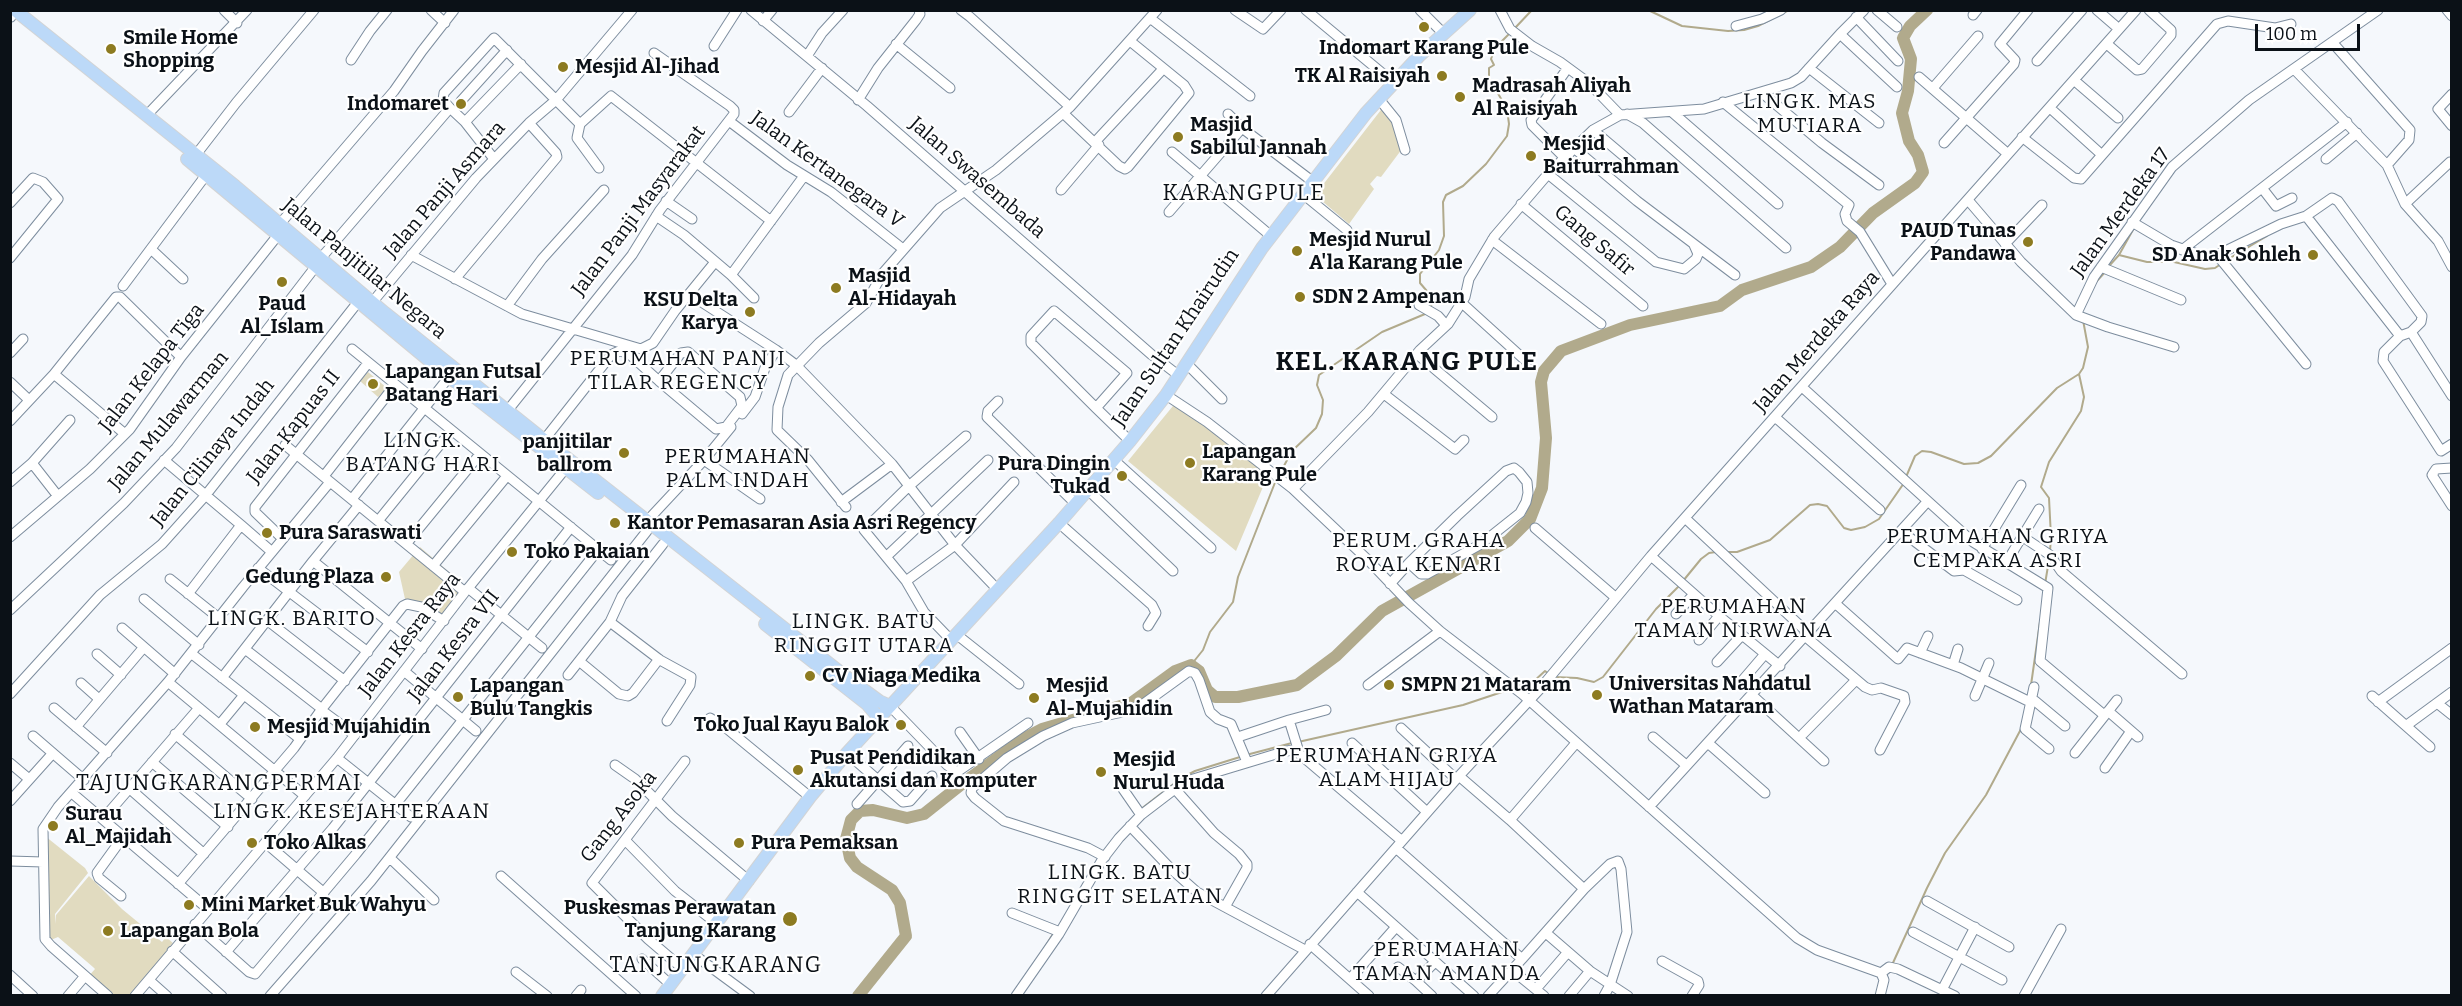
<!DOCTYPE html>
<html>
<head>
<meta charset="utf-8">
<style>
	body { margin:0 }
	#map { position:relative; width:2462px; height:1006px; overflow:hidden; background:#f5f8fc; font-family:Bitter,serif }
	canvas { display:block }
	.frame { position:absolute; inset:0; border:12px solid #0b1117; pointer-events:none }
	.scale { position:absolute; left:2255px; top:24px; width:105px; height:27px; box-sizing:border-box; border:3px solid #0b1117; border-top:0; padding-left:8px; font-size:18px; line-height:21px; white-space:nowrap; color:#0b1117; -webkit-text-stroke:4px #fff; paint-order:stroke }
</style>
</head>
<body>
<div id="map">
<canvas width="2462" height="1006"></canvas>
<div class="frame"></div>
<div class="scale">100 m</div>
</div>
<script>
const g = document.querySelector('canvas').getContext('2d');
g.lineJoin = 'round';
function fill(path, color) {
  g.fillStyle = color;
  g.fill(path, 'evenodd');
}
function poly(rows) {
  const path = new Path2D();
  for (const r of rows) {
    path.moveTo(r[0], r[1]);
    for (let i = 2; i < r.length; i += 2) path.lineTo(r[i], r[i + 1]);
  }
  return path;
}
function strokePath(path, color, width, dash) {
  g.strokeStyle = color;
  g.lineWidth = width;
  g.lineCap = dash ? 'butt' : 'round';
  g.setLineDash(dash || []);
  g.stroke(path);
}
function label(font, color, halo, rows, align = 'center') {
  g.font = font + ' Bitter,serif';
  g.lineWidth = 4.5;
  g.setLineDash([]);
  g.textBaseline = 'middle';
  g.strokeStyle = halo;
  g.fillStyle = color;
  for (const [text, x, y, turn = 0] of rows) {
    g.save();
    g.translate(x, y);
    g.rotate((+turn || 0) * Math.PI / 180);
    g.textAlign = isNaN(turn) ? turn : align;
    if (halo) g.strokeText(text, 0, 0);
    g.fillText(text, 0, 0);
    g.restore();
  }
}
fill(poly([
	[1384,106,1395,119,1402,149,1381,177,1377,176,1370,184,1374,189,1349,224,1315,195],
	[368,372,387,388,378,397,360,381],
	[1177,401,1268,475,1236,551,1128,461],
	[420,547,469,589,442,620,411,604,405,599,399,572],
	[45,836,85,868,88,873,55,914,56,924,56,915,89,876,122,909,162,942,166,937,173,943,131,995,108,995,87,978,95,969,93,967,58,937,46,942]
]), '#e1dbc0');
strokePath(poly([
	[1648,10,1682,26,1728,31,1744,30,1758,26,1789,10],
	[1515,28,1532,10],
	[2119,255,2147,262,2174,262,2205,269,2215,268,2221,264],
	[2225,261,2267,236],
	[2109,266,2119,255,2134,228],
	[2096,282,2106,271],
	[1431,308,1432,297,1420,283,1420,274,1439,250,1444,236,1443,202,1446,195,1463,186,1486,164,1507,136,1509,124,1507,109,1489,78,1489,68,1494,65,1491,59,1495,48,1511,32],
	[1279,475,1292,451,1316,428,1322,414,1323,400,1317,385,1319,375,1382,332,1425,314],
	[1906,477,1915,456,1922,451,1931,452,1964,464,1978,463,1991,456,2057,388,2079,374,2083,368,2088,347,2083,320],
	[2050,551,2051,537,2049,498,2041,487,2049,462,2081,411,2084,397,2079,374],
	[1725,552,1737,552,1770,540,1810,505,1818,504,1827,506,1844,528,1851,530,1865,527,1879,519,1904,483],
	[1683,581,1701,559,1709,553,1716,552],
	[2045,584,2049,560],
	[1191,665,1203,650,1210,632,1233,602,1238,577,1276,480],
	[1554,677,1577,678,1594,682,1603,677,1656,609,1680,585],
	[2031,685,2040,622],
	[1516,686,1533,682,1545,671,1549,674],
	[1298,742,1463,705,1511,689],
	[1246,755,1292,743],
	[1141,809,1180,779,1195,771,1240,757],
	[1045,947,1053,934],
	[1892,965,1927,888,1945,853,1986,795,2021,729]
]), '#b1aa8c', 2);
strokePath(poly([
	[858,996,906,936,900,903,892,890,857,867,850,858,846,839,851,820,860,811,873,810,907,818,924,814,963,783,1023,739,1042,729,1131,703,1175,671,1191,665,1199,671,1207,690,1215,697,1238,697,1297,685,1336,656,1382,611,1508,541,1530,519,1542,488,1546,438,1541,382,1544,371,1561,351,1630,325,1720,306,1742,290,1811,267,1840,247,1873,213,1915,183,1923,172,1918,155,1909,141,1902,113,1908,91,1911,59,1903,38,1910,26,1927,10]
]), '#b1aa8c', 12);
const minor = poly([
	[224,10,237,23],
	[431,10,445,23],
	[751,10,867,106,1152,355,1178,375],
	[961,10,969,16,1070,107],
	[1235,10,1263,29,1281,10],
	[1306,10,1394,83],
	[1420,10,1444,34],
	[1500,10,1510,29,1532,46,1560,62,1590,84,1620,115],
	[1877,10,1897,27],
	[2097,10,2119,29],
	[2447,10,2452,16],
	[1973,15,1977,10],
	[10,17,11,17],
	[1856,17,1898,61],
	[1150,18,1250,96],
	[763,21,772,10],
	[1736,26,1762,19,1781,10],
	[1840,34,1897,87],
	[2332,42,2410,130,2409,140,2387,165],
	[896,44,950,88],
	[2107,44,2137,70,2142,69,2171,35,2171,30,2149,10],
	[714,46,737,10],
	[807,56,822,33,843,10],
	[351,60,370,31,387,10],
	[2037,61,2082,10],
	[1809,68,1879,123],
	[2294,69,2387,165,2405,204,2438,241,2452,267],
	[1919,77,2008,154],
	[2075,81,2118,118],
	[1933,88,1978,36],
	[1761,92,1822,143,1879,185],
	[2452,94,2438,109,2452,126],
	[1379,99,1396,120,1405,150],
	[858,100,878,68,916,20,920,14,919,10],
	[461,101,507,50],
	[1723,102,1849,205,1845,214,1847,221,1860,232,1892,284],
	[450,108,443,100,444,93,494,38,580,124,611,96,771,221],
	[2050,108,2102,155],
	[789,112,822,68],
	[1672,112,1778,204],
	[1063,113,1119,166,1125,169,1128,167,1189,93,1184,85,1130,41],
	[1228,114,1242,128,1312,181],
	[1627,114,1643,123,1786,248],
	[147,115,247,10],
	[729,121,787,165,831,192,903,249],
	[465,122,521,64],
	[580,124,577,138,599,168],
	[1593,130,1632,163],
	[2022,137,2074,178,2081,179,2217,24,2228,21,2275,28,2291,24],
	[1095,142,1163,69],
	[1944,143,2014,64,2015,60,2000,44,2028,10],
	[1574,148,1637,201,1735,275],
	[1172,152,1271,236],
	[195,156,236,103,314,10],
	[1564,157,1532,125,1531,120,1567,69],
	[2326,159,2357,133],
	[1548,174,1656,262,1684,269,1696,259,1698,254,1694,245],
	[2262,188,2276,206,2292,198],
	[1061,190,1099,145],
	[1303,194,1347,230],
	[1968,200,2021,262,2076,315,2108,327,2174,347],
	[666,201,692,219],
	[10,203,33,178,43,182,58,199,10,258],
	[1521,204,1643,306],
	[2405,204,2450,162],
	[1169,212,1242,128],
	[656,216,684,235,731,275,754,298],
	[2306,216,2332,198,2338,201,2422,316,2421,322,2411,332],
	[2132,222,2171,245,2206,257,2217,255,2281,224,2306,216,2400,336],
	[279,225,394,91,422,51,454,10],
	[1492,240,1601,324],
	[2005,244,2042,205],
	[152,250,183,279],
	[2182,250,2347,122],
	[411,255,522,314,641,349,653,343,675,311,715,262],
	[2217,255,2306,364],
	[321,258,450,108,465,122,494,159],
	[2101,267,2181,300],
	[731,275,804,176],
	[455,279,557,157,556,153,529,123],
	[123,286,206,175],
	[689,294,776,350,796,365,892,464,955,545,998,590],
	[1462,303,1527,362],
	[370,305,476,178,529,123,556,100,632,10],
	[1419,305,1438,316,1446,325],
	[507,306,542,259,604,190],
	[2076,315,2094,277,2172,167,2249,100,2378,10],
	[352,349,611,560],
	[10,353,23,339],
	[1417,354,1492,417],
	[1186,363,1222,399],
	[10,382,29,400],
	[1802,387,1973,542,2048,588,2040,661,2104,715],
	[1384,394,1455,449,1464,440],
	[1166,395,1207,422,1293,489,1368,560,1409,603,1440,631,1522,694,1797,938,1817,950,1881,973,1884,980,1880,996],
	[2452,396,2411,332,2400,336,2384,352,2383,361,2441,451,2452,444],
	[998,401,988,411,987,417,1076,504],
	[1096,408,1127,373,1054,311,1031,336,1031,343,1096,408,1130,441],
	[508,410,632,255,660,210,734,114,734,110,730,106,654,53],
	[742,414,755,397,765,368,776,350],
	[1775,417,1880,510],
	[10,421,54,374],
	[125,434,54,374,62,364,116,297,120,297,181,357],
	[544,440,611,355,619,351,628,353,659,381,716,429,726,427,742,406,740,397,688,352,681,353,659,381],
	[285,445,465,592],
	[164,460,241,525],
	[704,460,760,499],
	[1114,460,1211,548],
	[32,463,57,495],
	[2452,468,2436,469,2432,475,2452,506],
	[324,476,395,385],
	[10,482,32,463,70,420],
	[1293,489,1368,412,1420,350,1448,324,1465,297,1469,279,1494,237,1548,174,1593,130,1620,115,1704,109,1791,83,1801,77,1840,34,1864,10],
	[1088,490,1173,571],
	[352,499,449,377],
	[841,502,892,464],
	[846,507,808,460,777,430,778,407,788,375,819,343,866,303,883,273,940,208,996,170,1070,107,1157,10],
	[1685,518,1809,634],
	[378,521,451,431],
	[647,521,704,460,731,427],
	[1059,523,1152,605,1156,613,1148,626],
	[1535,528,1615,597],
	[1901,531,1954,571,1964,570,2017,600],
	[10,537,90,469,130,429,181,357,278,235],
	[2023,537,2050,555,2061,571,2182,674],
	[283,539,255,512,255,507,368,363],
	[407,543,480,454],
	[1982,549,2021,485],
	[887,556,988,460],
	[1651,556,1719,616,1780,666],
	[313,561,422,649],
	[2006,563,2039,509],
	[433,566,507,476],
	[258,568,368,652],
	[170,579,220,619],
	[906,581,955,545,1014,482],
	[1390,584,1409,563,1457,516,1506,471,1514,468,1519,472,1527,482,1528,493,1526,502,1520,513,1481,544,1427,574,1421,574,1409,563],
	[468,588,542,648],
	[188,594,241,525,272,552],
	[144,599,199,645],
	[1836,604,1898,659,1907,648,1961,668,2030,702,2035,701,2065,726],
	[10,610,124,503,176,448,316,266],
	[1676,614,1694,594],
	[268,621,345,681],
	[610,622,660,660,691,677,690,685,667,721],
	[122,628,175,674],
	[956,634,1019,684],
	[1806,637,1865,687,1872,690,1881,688,1904,696,1905,702,1880,750],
	[950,639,924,612,906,581,864,530,909,486,966,436],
	[1699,640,1719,616],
	[245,649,322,709],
	[1920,653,1928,636],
	[97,654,121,675],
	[192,654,300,739],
	[579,661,619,694,628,696,633,693,659,659],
	[1717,662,1742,635],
	[1953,665,1958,649],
	[404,671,476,731],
	[568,675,610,622,622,596,663,544],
	[222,678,313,561,359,505],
	[168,682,305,796],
	[1741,682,1765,654],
	[81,683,99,699],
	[1368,685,1440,631],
	[2034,687,2025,729,2049,749],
	[10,694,100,595,162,544,205,496,358,302],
	[1752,695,1824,761],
	[1975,696,1989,663],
	[2372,696,2430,747],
	[2378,702,2452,648],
	[2437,703,2452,715],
	[890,706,947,765,957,772,1028,723],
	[54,708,107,753],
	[321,710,355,735],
	[2108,711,2138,737],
	[710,718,725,727,810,797],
	[1289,720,1326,710],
	[220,724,244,695],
	[2407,725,2452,692],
	[76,727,144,647],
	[1401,728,1456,779],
	[960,732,979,759],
	[175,734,252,799],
	[1803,734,1856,680],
	[33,736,84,780],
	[1238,737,1289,720,1299,752],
	[1653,737,1686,765],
	[1352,743,1427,812],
	[1576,743,1510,820,1584,889],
	[1708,743,1765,793],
	[847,753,903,802,910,801,932,776],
	[2075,753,2117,700],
	[337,758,411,817],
	[152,762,228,827],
	[10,763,29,779],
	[615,765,635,779,672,816,749,881],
	[2105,768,2131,731],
	[1459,776,1510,820],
	[129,788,204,854],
	[1123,789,1141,815],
	[1175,789,1214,833,1239,854,1247,864,1247,868,1225,907],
	[72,793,208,909],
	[10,801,53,753],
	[857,804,908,746],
	[1649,807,1927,502],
	[103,819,199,708],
	[1130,826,1171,869,1197,892,1305,950],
	[625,840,675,891,716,923],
	[266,843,324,893],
	[1396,848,1522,959,1584,889,1610,864,1618,861,1621,869,1627,932,1610,985,1604,996],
	[1105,857,1088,848,1004,821,975,798,971,793,972,788,1007,758,1043,736,1072,723,1118,713,1142,705,1189,671,1195,673,1199,680,1210,712,1218,719,1231,724,1247,762],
	[390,858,434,900],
	[10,861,43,862],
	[501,876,636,996],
	[178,884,294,748,321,710,403,606,407,604,421,607,444,621],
	[1357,892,1474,996],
	[121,896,99,878,97,873,123,837],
	[1927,901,2009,947],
	[1012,913,1060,932],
	[195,924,249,972,255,974,356,854,598,550],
	[1913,932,2002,980],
	[1546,933,1590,971,1628,996],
	[1310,944,1369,996],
	[172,951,222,996],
	[226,952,333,828,571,527],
	[693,954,750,996],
	[642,959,670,984],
	[1662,961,1698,981,1699,985,1692,996],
	[1398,967,1416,981],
	[682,968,648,939,592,883,685,761],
	[1512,970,1544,996],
	[516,972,547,996],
	[1881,973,1889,967,1898,969,1955,996],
	[10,975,33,996],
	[1350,979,1396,927],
	[149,980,167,996],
	[1536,989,1568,952],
	[1942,990,1975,927],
	[68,996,85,976],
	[108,996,51,946,45,939,43,829,58,807,168,682,243,587,330,482],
	[135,996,337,758,465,592,570,463],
	[270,996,371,881,647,531],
	[576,996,581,990],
	[1016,996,1059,934,1102,860,1119,838,1141,815,1175,789,1190,780,1286,751,1295,750,1402,841],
	[1266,996,1459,776,1539,690,1651,556,2136,10],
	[1432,996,1416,981,1435,962],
	[1488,996,1522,959],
	[1569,996,1590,971],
	[2024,996,2061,929]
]);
const major = poly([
	[15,10,235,186,385,313,544,440,845,676,879,701,890,706],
	[187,159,449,377,598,493],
	[765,624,867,704,879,718],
	[662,996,810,797,847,753,1059,523,1130,441,1166,395,1262,248,1366,113,1420,55,1470,10]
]);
strokePath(minor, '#7d8d9e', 11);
strokePath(major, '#d3d4d5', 14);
strokePath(minor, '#fff', 9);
strokePath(major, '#bcd9f8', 12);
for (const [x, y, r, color] of [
	[1424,27,6,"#8d7b21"],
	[111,49,6,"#8d7b21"],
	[563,67,6,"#8d7b21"],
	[1442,76,6,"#8d7b21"],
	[1460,97,6,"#8d7b21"],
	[461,104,6,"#8d7b21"],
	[1178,137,6,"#8d7b21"],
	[1531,156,6,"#8d7b21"],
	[2028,242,6,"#8d7b21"],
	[1297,251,6,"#8d7b21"],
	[2313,255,6,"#8d7b21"],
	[282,282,6,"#8d7b21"],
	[836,288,6,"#8d7b21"],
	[1300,297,6,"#8d7b21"],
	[750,312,6,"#8d7b21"],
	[373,384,6,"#8d7b21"],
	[624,453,6,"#8d7b21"],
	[1190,463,6,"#8d7b21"],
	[1122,476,6,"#8d7b21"],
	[615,523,6,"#8d7b21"],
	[267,533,6,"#8d7b21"],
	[512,552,6,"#8d7b21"],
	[386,577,6,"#8d7b21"],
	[810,676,6,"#8d7b21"],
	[1389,685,6,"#8d7b21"],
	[1597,695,6,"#8d7b21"],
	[458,697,6,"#8d7b21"],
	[1034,698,6,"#8d7b21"],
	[901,725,6,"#8d7b21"],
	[255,727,6,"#8d7b21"],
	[798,770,6,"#8d7b21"],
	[1101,772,6,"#8d7b21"],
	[53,826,6,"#8d7b21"],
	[252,843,6,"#8d7b21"],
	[739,843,6,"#8d7b21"],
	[189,905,6,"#8d7b21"],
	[790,919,8,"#8d7b21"],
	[108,931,6,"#8d7b21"]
]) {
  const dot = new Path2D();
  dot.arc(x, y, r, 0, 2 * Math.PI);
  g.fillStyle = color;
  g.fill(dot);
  strokePath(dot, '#fff', 2);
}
label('bold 20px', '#0b1117', '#fff', [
	["Smile Home",123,38],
	["Shopping",123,61],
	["Indomart Karang Pule",1424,48,"center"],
	["Mesjid Al-Jihad",575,67],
	["TK Al Raisiyah",1430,76,"right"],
	["Madrasah Aliyah",1472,86],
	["Al Raisiyah",1472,109],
	["Indomaret",449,104,"right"],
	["Masjid",1190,125],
	["Sabilul Jannah",1190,148],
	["Mesjid",1543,144],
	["Baiturrahman",1543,167],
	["PAUD Tunas",2016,231,"right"],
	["Pandawa",2016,254,"right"],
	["Mesjid Nurul",1309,240],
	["A'la Karang Pule",1309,263],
	["SD Anak Sohleh",2301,255,"right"],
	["Masjid",848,276],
	["Al-Hidayah",848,299],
	["SDN 2 Ampenan",1312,297],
	["KSU Delta",738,300,"right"],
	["Karya",738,323,"right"],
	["Paud",282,304,"center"],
	["Al_Islam",282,327,"center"],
	["Lapangan Futsal",385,372],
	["Batang Hari",385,395],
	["panjitilar",612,442,"right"],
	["ballrom",612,465,"right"],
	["Lapangan",1202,452],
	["Karang Pule",1202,475],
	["Pura Dingin",1110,464,"right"],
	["Tukad",1110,487,"right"],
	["Kantor Pemasaran Asia Asri Regency",627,523],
	["Pura Saraswati",279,533],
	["Toko Pakaian",524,552],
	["Gedung Plaza",374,577,"right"],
	["CV Niaga Medika",822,676],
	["Universitas Nahdatul",1609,684],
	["Wathan Mataram",1609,707],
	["SMPN 21 Mataram",1401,685],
	["Lapangan",470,686],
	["Bulu Tangkis",470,709],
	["Mesjid",1046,686],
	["Al-Mujahidin",1046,709],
	["Toko Jual Kayu Balok",889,725,"right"],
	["Mesjid Mujahidin",267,727],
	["Pusat Pendidikan",810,758],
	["Akutansi dan Komputer",810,781],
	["Mesjid",1113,760],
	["Nurul Huda",1113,783],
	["Surau",65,814],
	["Al_Majidah",65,837],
	["Toko Alkas",264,843],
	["Pura Pemaksan",751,843],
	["Mini Market Buk Wahyu",201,905],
	["Puskesmas Perawatan",776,908,"right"],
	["Tanjung Karang",776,931,"right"],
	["Lapangan Bola",120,931]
], 'left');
label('20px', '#0b1117', '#fff', [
	["Jalan Kertanegara V",827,170,36],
	["Jalan Swasembada",977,178,41],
	["Jalan Panji Asmara",445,190,-49],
	["Jalan Panji Masyarakat",639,211,-53],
	["Jalan Merdeka 17",2121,213,-54],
	["Gang Safir",1594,241,40],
	["Jalan Panjitilar Negara",364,269,40],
	["Jalan Sultan Khairudin",1176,338,-56],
	["Jalan Merdeka Raya",1817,342,-49],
	["Jalan Kelapa Tiga",152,368,-52],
	["Jalan Mulawarman",169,421,-50],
	["Jalan Kapuas II",294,427,-52],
	["Jalan Cilinaya Indah",213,453,-51],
	["Jalan Kesra Raya",410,635,-52],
	["Jalan Kesra VII",454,646,-52],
	["Gang Asoka",619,817,-52]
]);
g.letterSpacing = '1.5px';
label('21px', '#0b1117', '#fff', [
	["LINGK. MAS",1810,102],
	["MUTIARA",1810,126],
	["PERUMAHAN PANJI",678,359],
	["TILAR REGENCY",678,383],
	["LINGK.",423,441],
	["BATANG HARI",423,465],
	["PERUMAHAN",738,457],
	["PALM INDAH",738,481],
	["PERUMAHAN GRIYA",1998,537],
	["CEMPAKA ASRI",1998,561],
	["PERUM. GRAHA",1419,541],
	["ROYAL KENARI",1419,565],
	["PERUMAHAN",1734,607],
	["TAMAN NIRWANA",1734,631],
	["LINGK. BARITO",292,619],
	["LINGK. BATU",864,622],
	["RINGGIT UTARA",864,646],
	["PERUMAHAN GRIYA",1387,756],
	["ALAM HIJAU",1387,780],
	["LINGK. KESEJAHTERAAN",352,812],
	["LINGK. BATU",1120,873],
	["RINGGIT SELATAN",1120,897],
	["PERUMAHAN",1447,950],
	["TAMAN AMANDA",1447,974]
]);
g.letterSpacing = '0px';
g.letterSpacing = '1.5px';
label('22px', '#0b1117', '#fff', [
	["KARANGPULE",1244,194],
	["TAJUNGKARANGPERMAI",219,784],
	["TANJUNGKARANG",716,966]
]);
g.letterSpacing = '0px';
g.letterSpacing = '1.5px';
label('bold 26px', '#0b1117', '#fff', [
	["KEL. KARANG PULE",1407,363]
]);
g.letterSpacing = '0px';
</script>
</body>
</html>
